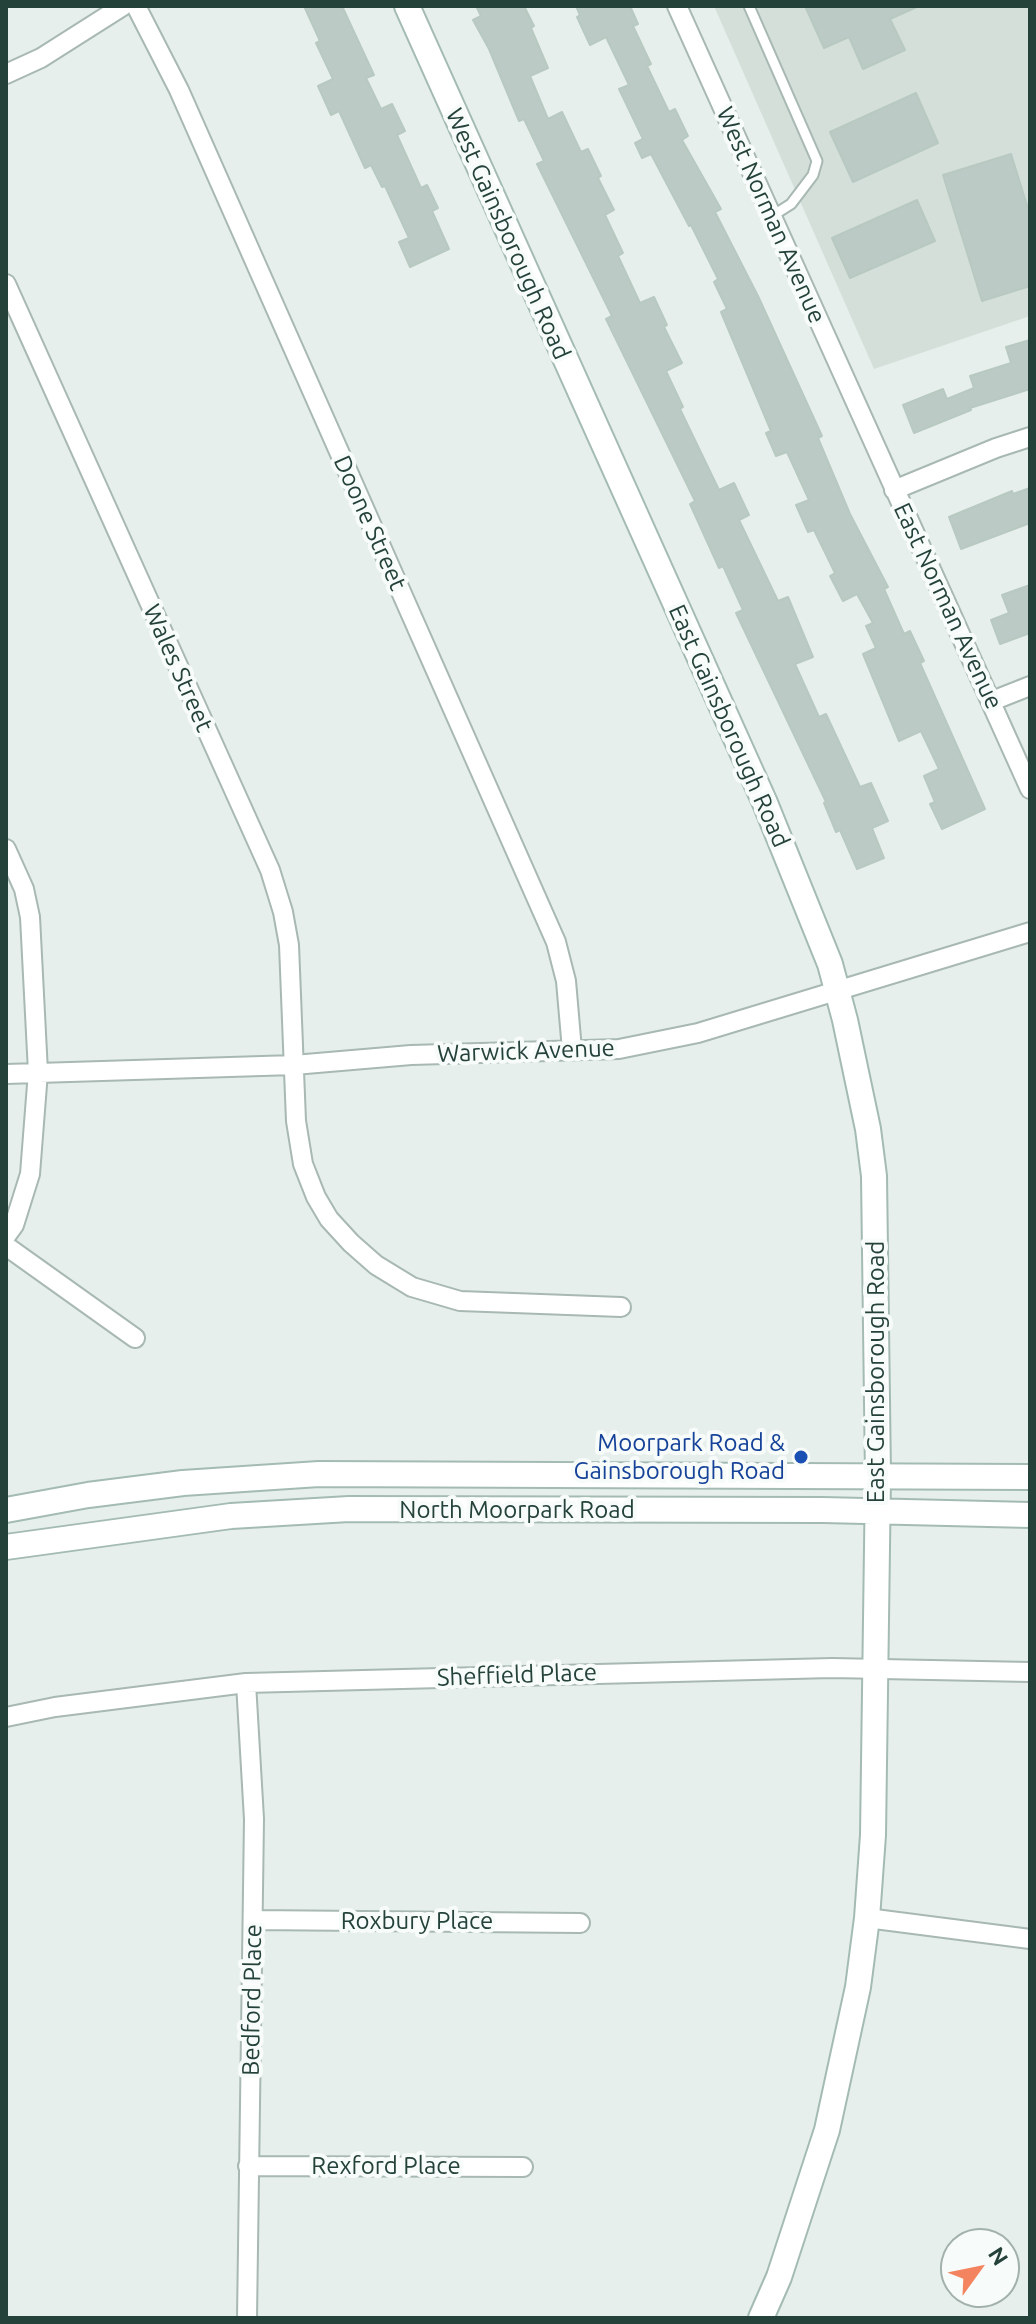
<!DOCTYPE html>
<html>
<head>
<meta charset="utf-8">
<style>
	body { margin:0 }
	#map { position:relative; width:1036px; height:2324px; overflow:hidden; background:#e6efeb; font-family:Ubuntu,sans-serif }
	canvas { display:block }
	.frame { position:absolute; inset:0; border:8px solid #24423a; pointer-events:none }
	.north { position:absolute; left:940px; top:2228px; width:80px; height:80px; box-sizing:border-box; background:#f7fbf9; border:2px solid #a3b1ad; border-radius:50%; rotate:57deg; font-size:22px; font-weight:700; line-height:32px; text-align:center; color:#24423a }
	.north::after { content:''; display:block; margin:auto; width:28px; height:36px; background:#f4845f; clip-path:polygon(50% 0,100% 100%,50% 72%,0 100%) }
</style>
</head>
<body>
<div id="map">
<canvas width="1036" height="2324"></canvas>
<div class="frame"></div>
<div class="north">N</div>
</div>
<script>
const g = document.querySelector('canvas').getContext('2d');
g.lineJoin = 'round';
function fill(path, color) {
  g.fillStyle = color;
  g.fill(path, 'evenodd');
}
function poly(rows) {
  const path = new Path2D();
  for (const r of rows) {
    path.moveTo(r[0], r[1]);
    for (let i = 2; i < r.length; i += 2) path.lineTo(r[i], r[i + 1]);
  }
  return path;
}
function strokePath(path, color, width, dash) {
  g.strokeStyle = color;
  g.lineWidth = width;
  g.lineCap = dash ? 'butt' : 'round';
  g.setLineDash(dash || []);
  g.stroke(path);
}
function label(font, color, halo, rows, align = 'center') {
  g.font = font + ' Ubuntu,sans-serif';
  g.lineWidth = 8;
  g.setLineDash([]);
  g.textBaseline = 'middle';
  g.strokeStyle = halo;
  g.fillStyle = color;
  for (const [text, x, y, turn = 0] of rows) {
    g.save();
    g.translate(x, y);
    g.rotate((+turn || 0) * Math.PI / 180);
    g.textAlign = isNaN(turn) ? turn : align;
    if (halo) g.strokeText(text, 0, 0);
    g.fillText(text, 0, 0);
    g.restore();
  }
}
fill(poly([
	[714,6,1030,6,1030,316,874,369]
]), '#d4dfda');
const building = poly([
	[304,6,342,6,374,75,366,78,381,109,392,104,405,131,397,135,421,188,427,185,438,208,432,211,449,249,410,267,399,242,409,238,385,186,382,187,371,165,365,168,339,111,331,115,318,86,333,79,316,43,320,41,304,6],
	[476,6,524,6,534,26,531,28,548,68,530,76,548,119,562,112,581,152,588,149,601,176,598,178,614,210,605,215,623,253,618,256,640,303,654,297,667,325,664,327,682,363,666,371,683,407,680,409,719,490,734,483,749,515,739,520,778,601,788,597,813,657,795,664,819,717,826,714,860,787,871,783,888,821,872,828,884,858,857,869,840,830,836,832,824,803,826,802,736,613,743,610,723,566,719,568,690,504,695,501,606,319,612,316,537,164,544,161,524,119,519,121,489,49,473,20,481,16,476,6],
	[576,6,630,6,638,24,633,26,651,64,647,66,669,112,675,109,688,136,682,140,721,209,715,212,758,296,822,436,818,438,850,514,888,587,884,589,904,634,910,631,924,661,920,663,985,809,942,829,930,804,935,802,924,776,939,769,921,731,899,741,863,654,876,648,866,626,873,623,857,594,843,601,830,576,835,573,814,530,808,532,796,505,809,500,787,452,776,456,766,433,771,431,721,312,727,309,714,282,718,279,691,225,689,226,651,154,642,158,635,143,643,139,619,89,629,85,606,37,590,45,577,17,580,15,576,6],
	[805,6,919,6,890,19,905,50,863,69,849,37,824,48,805,6],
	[916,93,938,143,853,182,830,132,916,93],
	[1011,154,1030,215,1030,286,982,301,943,175,1011,154],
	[917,200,935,241,850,278,832,238,917,200],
	[1030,340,1030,389,970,408,971,410,914,433,903,405,943,389,947,399,974,388,970,376,1011,363,1006,347,1030,340],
	[1030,488,1030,523,961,549,949,517,1012,491,1013,494,1030,488],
	[1030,585,1030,633,1000,644,991,620,1009,613,1002,595,1030,585]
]);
fill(building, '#bbcac4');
strokePath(building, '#b8c9c2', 2);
const lane = poly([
	[749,6,817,161,813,175,791,204,772,216]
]);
const street = poly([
	[136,6,179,90,556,942,566,981,572,1050],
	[677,6,1030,789],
	[6,74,41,58,123,6],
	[6,284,270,870,283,912,289,945,296,1121,303,1164,316,1197,329,1219,351,1243,376,1265,412,1287,460,1301,621,1307],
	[894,490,996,448,1030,437],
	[992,701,1030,686],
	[6,849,24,889,30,917,38,1072,30,1174,14,1225,6,1236],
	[6,1074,294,1065,411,1055,619,1049,698,1033,1030,932],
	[6,1246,135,1338],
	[246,1683,254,1819,247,2318],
	[6,1717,55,1707,246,1683,832,1668,1030,1672],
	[867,1918,1030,1939],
	[254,1920,580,1923],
	[248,2166,523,2167]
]);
const secondary = poly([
	[407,6,765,803,830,964,845,1020,868,1129,874,1176,878,1476,873,1835,867,1918,858,1987,827,2130,779,2277,761,2318],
	[6,1510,88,1495,183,1483,319,1474,1030,1477],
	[6,1547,231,1516,349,1509,823,1510,1030,1515]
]);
strokePath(lane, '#a8b8b2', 13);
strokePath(street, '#a8b8b2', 22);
strokePath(secondary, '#a4bbb3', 28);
strokePath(lane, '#fff', 9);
strokePath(street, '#fff', 18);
strokePath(secondary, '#fff', 24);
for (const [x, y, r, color] of [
	[801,1457,8,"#1a4fb4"]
]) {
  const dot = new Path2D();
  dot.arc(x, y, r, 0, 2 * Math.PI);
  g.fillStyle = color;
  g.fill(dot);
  strokePath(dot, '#f7fbf9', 3);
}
label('24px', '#24423a', '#f7fbf9', [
	["West Norman Avenue",771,215,66],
	["West Gainsborough Road",508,234,66],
	["Doone Street",370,523,66],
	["East Norman Avenue",948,606,65],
	["Wales Street",178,668,66],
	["East Gainsborough Road",729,726,66],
	["Warwick Avenue",526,1051,-2],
	["East Gainsborough Road",876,1372,-90],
	["North Moorpark Road",517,1510],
	["Sheffield Place",517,1675,-2],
	["Roxbury Place",417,1921],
	["Bedford Place",252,2000,-89],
	["Rexford Place",386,2166]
]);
label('24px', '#164399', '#f7fbf9', [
	["Moorpark Road &",785,1443],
	["Gainsborough Road",785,1471]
], 'right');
</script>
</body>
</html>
